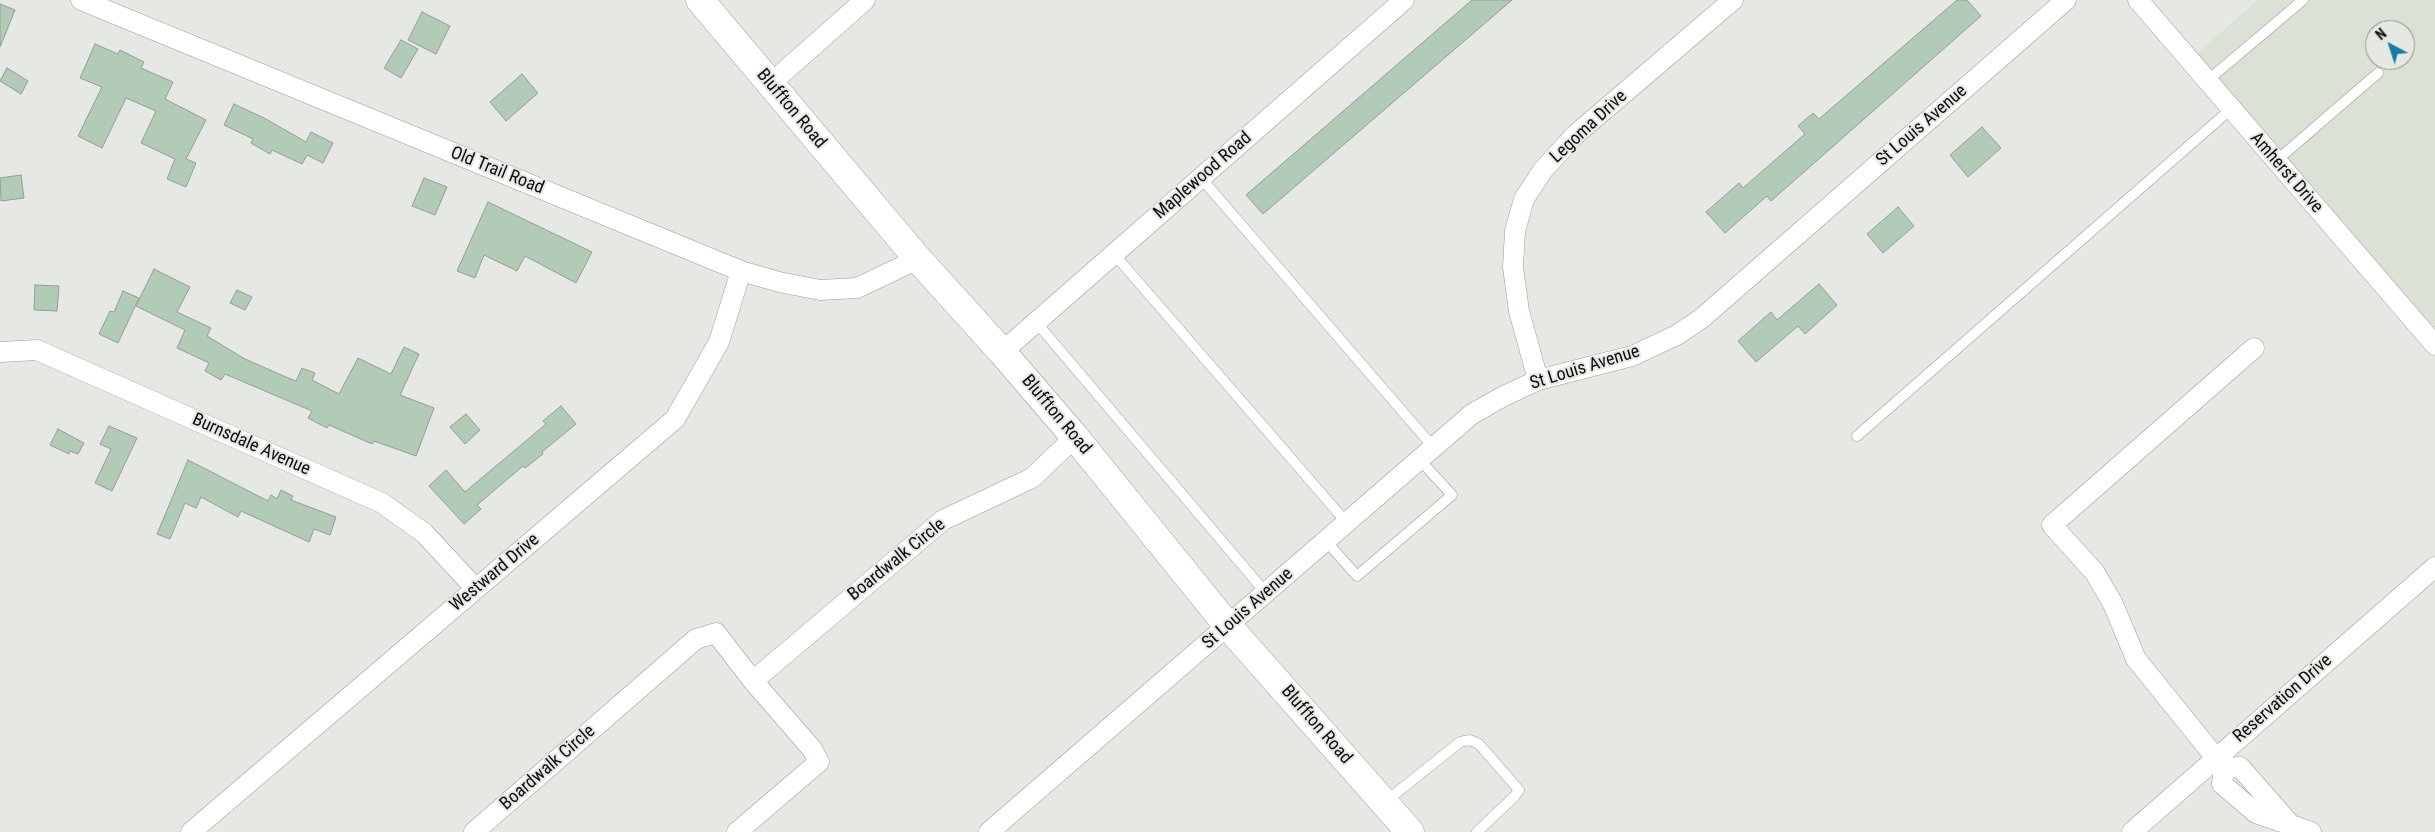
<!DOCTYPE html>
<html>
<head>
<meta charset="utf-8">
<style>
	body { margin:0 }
	#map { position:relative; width:2435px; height:832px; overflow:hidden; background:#e5e8e3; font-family:"Roboto Condensed",sans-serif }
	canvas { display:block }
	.north { position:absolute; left:2365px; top:20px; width:50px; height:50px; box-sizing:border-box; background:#e5e8e3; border:1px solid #8e908d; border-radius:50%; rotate:320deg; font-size:14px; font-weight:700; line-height:20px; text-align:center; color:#0c0d0b }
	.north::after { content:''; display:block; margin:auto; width:18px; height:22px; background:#177ca7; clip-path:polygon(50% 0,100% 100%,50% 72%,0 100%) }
</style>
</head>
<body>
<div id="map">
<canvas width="2435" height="832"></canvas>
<div class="north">N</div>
</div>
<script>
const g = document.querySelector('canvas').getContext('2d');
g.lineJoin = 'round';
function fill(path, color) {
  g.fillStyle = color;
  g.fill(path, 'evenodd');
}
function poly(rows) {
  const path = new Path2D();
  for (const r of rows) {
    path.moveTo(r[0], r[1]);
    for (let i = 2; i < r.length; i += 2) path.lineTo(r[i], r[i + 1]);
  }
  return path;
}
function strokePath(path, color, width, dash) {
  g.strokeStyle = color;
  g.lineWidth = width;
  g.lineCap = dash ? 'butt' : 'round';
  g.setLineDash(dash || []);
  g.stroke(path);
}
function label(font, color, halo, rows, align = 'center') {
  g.font = font + ' "Roboto Condensed",sans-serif';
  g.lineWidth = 4;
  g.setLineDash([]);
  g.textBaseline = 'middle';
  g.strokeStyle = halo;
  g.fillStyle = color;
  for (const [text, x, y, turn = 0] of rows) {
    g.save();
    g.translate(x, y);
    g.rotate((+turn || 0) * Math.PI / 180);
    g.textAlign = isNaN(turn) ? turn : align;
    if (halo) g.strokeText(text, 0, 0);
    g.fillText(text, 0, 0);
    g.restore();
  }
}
fill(poly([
	[2258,0,2435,0,2435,332,2194,56],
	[2375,30,2405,30,2405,60,2375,60]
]), '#dbe2d5');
const building = poly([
	[1472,0,1512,0,1263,214,1246,195,1472,0],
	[1957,0,1967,0,1981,16,1771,201,1767,196,1725,233,1706,212,1739,183,1743,188,1805,134,1798,126,1813,113,1819,119,1957,0],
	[0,4,15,10,0,47,0,4],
	[422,12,450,26,436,54,408,40,422,12],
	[401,40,418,49,401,78,384,68,401,40],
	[95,44,118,54,120,50,144,62,141,68,173,82,165,99,206,120,186,159,196,163,186,187,167,179,175,159,141,143,156,111,126,98,102,148,78,136,102,87,80,78,95,44],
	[7,68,28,81,21,94,0,81,7,68],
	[522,74,538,93,506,121,490,102,522,74],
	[234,104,264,118,306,142,311,132,333,143,323,163,307,155,302,164,272,150,270,154,251,143,253,139,224,125,234,104],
	[1982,127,2001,148,1968,177,1950,155,1982,127],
	[21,175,24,198,1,201,0,178,21,175],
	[424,178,447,187,435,215,412,206,424,178],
	[488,202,592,252,576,283,525,256,517,271,484,255,475,278,457,271,488,202],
	[1898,207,1914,226,1883,253,1867,234,1898,207],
	[154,269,190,287,177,312,211,328,207,336,245,359,286,377,296,381,302,368,315,373,312,380,339,394,358,358,391,374,404,347,419,354,400,395,434,408,416,456,374,441,372,444,329,425,327,428,308,418,312,411,225,374,221,380,205,371,209,363,177,348,185,330,136,306,154,269],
	[1819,284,1837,305,1805,334,1798,326,1756,362,1738,341,1771,312,1777,320,1819,284],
	[35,285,59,286,57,311,34,310,35,285],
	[237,290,252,297,245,310,230,303,237,290],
	[123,291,139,298,118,343,99,334,110,311,114,312,123,291],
	[561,406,576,424,542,452,543,454,525,468,523,466,477,505,481,509,464,524,429,486,446,470,465,492,546,424,543,421,561,406],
	[466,414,480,430,465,444,450,427,466,414],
	[109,426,137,438,112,491,95,483,111,449,100,444,109,426],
	[58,429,84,443,78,454,70,451,69,454,50,445,58,429],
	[188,460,268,501,271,495,277,499,281,490,293,496,291,500,336,517,330,535,314,529,309,542,241,511,238,517,201,497,196,508,185,503,170,539,157,534,188,460]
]);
fill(building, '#b1cbb7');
strokePath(building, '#969b97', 1);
const service = poly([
	[2207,81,2303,0],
	[2276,161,2378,73],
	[1201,178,1434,448],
	[1114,254,1347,523],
	[1036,322,1266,593],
	[1857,436,2231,109],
	[1326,541,1357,576,1452,495,1420,460],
	[1385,802,1460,742,1470,740,1479,744,1519,790,1514,797,1477,832]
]);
const minor = poly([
	[81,0,741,271,779,282,820,290,857,288,918,259],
	[2138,0,2435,345],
	[770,84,865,0],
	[2254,348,2052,525,2095,573,2113,604,2136,659,2224,768,2222,784,2256,813,2311,832],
	[0,352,37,350,382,503,424,533,476,589],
	[1002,352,1404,0],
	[1538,380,1519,311,1513,267,1515,231,1524,199,1543,170,1575,135,1733,0],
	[753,681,943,520,1032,478,1075,437],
	[2224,768,2240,767,2290,824],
	[191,832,675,419,719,342,741,271],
	[474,832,696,639,716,633,753,681,812,749,819,762,737,832],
	[989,832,1472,414,1502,397,1538,380,1632,356,1677,335,1702,318,2066,0],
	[2132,832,2435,567]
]);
const secondary = poly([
	[700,0,918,259,1002,352,1075,437,1228,626,1410,832]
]);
strokePath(service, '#9b9d98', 11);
strokePath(minor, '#9b9d98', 21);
strokePath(secondary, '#9b9d98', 29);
strokePath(service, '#fff', 10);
strokePath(minor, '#fff', 20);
strokePath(secondary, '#fff', 28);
label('18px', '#0c0d0b', '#e5e8e3', [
	["Bluffton Road",791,109,50],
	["St Louis Avenue",1922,126,-41],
	["Legoma Drive",1589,127,-43],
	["Old Trail Road",497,171,22],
	["Amherst Drive",2286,173,49],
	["Maplewood Road",1203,176,-41],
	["St Louis Avenue",1585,368,-17],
	["Bluffton Road",1056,415,50],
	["Burnsdale Avenue",251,445,24],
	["Boardwalk Circle",897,560,-39],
	["Westward Drive",495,573,-40],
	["St Louis Avenue",1248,609,-41],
	["Reservation Drive",2283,699,-41],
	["Bluffton Road",1316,725,49],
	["Boardwalk Circle",548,768,-41]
]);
</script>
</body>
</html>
